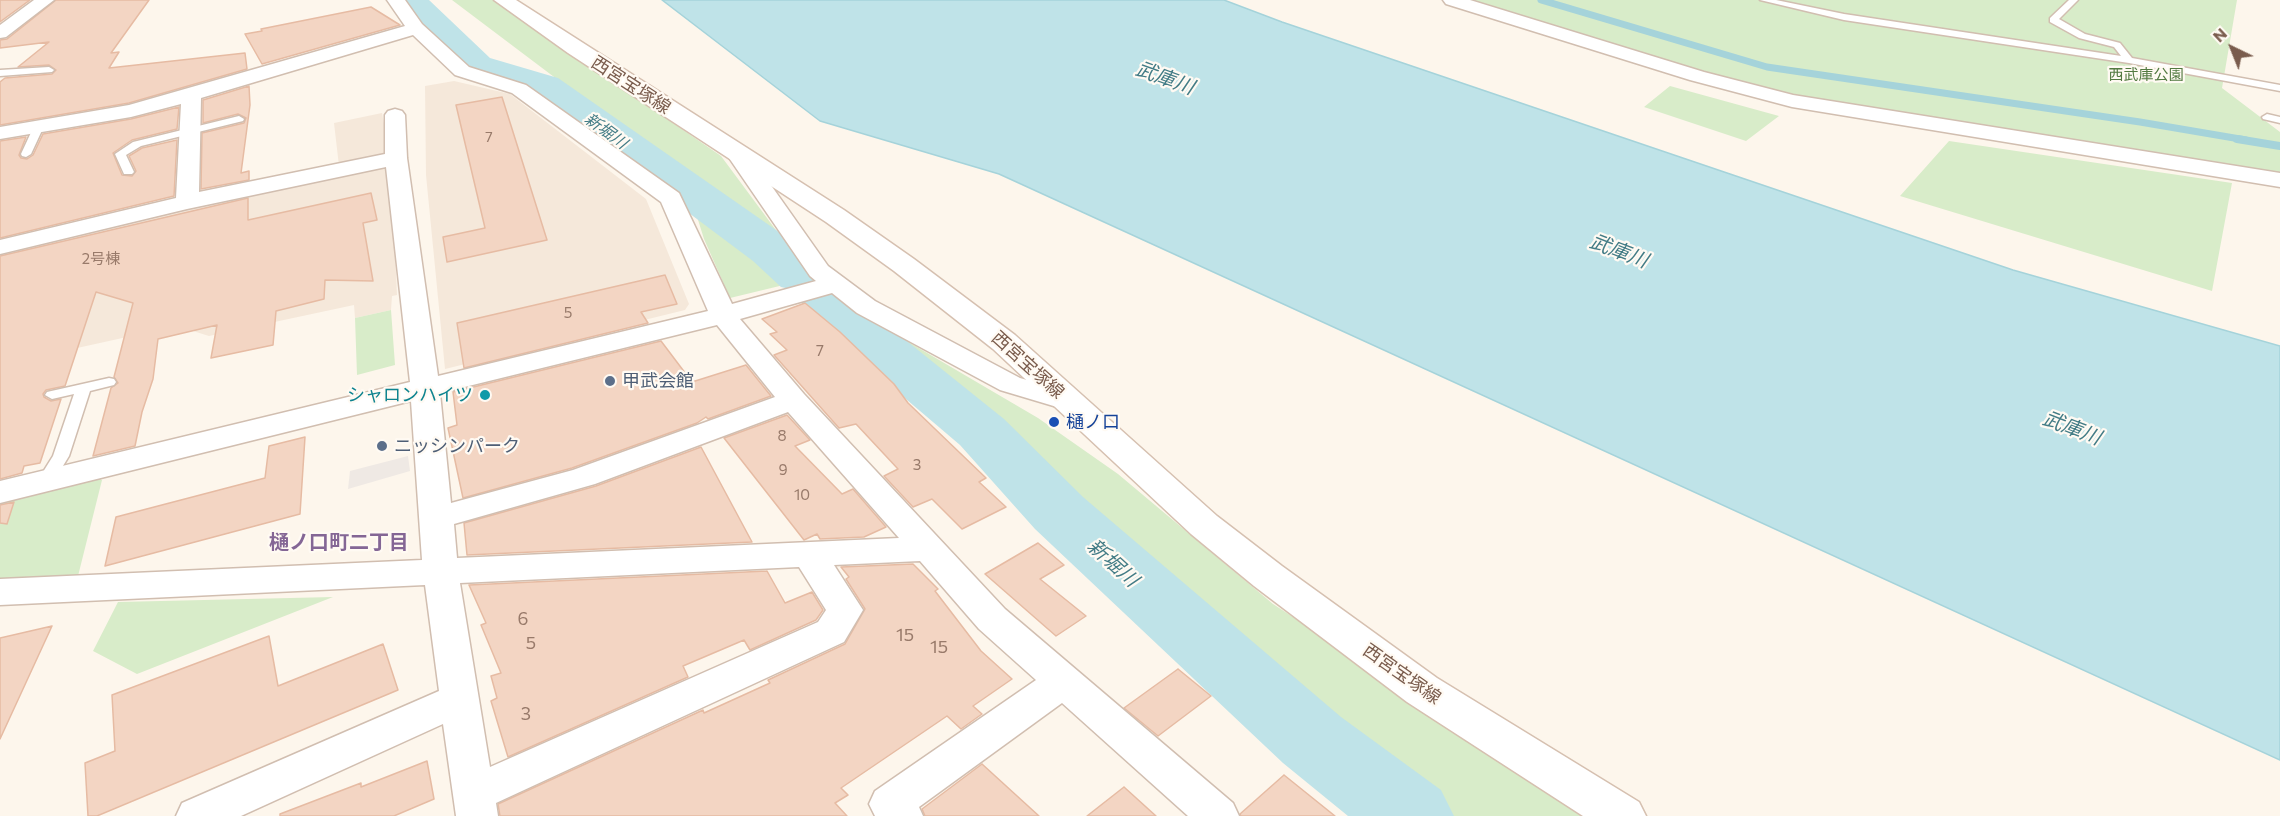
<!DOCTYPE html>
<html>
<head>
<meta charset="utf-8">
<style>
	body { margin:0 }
	#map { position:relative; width:2280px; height:816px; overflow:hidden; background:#fdf6ec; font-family:Commissioner,sans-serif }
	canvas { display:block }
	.north { position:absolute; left:2202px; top:18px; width:60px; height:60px; -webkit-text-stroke:4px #fffaf3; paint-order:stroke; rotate:317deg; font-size:16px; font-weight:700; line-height:24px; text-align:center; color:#7a5c4d }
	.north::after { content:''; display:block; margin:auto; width:21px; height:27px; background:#7a5c4d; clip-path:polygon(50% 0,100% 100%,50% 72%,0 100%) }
</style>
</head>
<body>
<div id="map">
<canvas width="2280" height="816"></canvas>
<div class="north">N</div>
</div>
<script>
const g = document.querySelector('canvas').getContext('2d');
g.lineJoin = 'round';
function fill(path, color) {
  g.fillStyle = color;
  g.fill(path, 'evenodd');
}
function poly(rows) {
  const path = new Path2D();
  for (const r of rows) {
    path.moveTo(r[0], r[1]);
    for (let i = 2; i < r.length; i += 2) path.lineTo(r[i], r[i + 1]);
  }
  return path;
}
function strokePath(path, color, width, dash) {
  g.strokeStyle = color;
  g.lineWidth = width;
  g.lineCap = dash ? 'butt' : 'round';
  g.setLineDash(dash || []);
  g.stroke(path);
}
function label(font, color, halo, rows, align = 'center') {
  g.font = font + ' Commissioner,"Noto Sans JP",sans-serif';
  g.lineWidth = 4.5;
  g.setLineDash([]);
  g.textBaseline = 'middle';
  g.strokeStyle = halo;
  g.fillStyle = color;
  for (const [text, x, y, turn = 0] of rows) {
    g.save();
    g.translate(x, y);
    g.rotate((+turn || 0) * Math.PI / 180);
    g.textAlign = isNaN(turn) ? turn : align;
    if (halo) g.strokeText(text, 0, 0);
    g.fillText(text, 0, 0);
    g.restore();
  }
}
fill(poly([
	[454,81,510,94,646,199,689,304,685,310,445,369,426,175,425,86],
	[382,113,391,162,397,295,392,296,391,310,355,318,354,305,209,336,177,326,0,365,0,251,339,166,334,123]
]), '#f5e8da');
fill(poly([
	[408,456,410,471,348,489,350,471]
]), '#efe9e4');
fill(poly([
	[452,0,494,0,721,156,787,245,776,248,747,227,735,231,792,283,730,298,704,239,684,175],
	[1468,0,2237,0,2222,88,2280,132,2280,174,1814,99,1702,72],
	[1670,86,1779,116,1746,141,1644,107],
	[1949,141,2232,183,2212,291,1900,196],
	[391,310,395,365,357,375,355,318],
	[905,340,1038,418,1118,474,1273,604,1598,816,1444,816,1309,712,1063,501,891,347],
	[97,477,102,480,78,576,0,584,0,500],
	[333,597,137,674,93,651,118,602]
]), '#d8ecc9');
const water = poly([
	[662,0,1224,0,1282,22,2013,270,2280,346,2280,760,999,174,820,121,662,0]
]);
fill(water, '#bfe3e8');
strokePath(water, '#a5d3da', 1.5);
strokePath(poly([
	[1541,0,1767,67,2140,122,2246,140]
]), '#a5d3da', 7);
strokePath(poly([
	[2237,139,2280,146]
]), '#a5d3da', 8);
fill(poly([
	[392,0,429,0,490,58,558,78,789,239,817,265,825,276,820,283,825,282,844,287,874,311,893,330,1004,419,1083,497,1341,717,1441,790,1454,816,1348,816,1283,763,1035,529,960,445,853,354,836,335,806,309,798,298,804,290,799,291,781,287,753,261,530,94,462,74,392,0]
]), '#bfe3e8');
const building = poly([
	[0,0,30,0,0,22,0,0],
	[56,0,149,0,111,53,119,52,109,68,245,53,247,69,129,103,0,125,0,82,5,78,52,74,56,70,49,65,18,67,49,42,0,48,0,40,7,39,56,0],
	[371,7,400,25,262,64,245,34,262,31,261,29,371,7],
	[249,86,250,105,241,173,249,171,249,180,201,189,202,133,244,123,246,118,238,114,203,123,203,100,249,86],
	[502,97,547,240,447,262,443,237,485,228,456,105,502,97],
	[179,107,177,129,132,140,113,153,122,175,132,176,136,171,129,156,142,148,177,140,174,196,0,238,0,141,26,137,19,155,21,158,27,159,33,155,43,134,131,119,179,107],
	[371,193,377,220,363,223,373,281,325,280,324,299,276,311,273,345,211,358,217,325,158,339,153,379,142,412,135,446,93,456,111,388,118,383,114,377,133,303,96,292,65,386,46,390,43,394,44,397,51,401,61,399,40,463,24,466,22,473,0,479,0,256,248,198,248,220,371,193],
	[665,275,677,304,641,312,648,323,464,368,457,323,665,275],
	[805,303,840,332,894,384,908,403,986,478,979,482,1006,507,962,529,932,499,913,507,884,476,898,469,856,424,839,428,774,355,787,350,770,334,777,332,762,319,805,303],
	[661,341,692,382,746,365,771,396,708,419,706,417,697,423,572,468,463,498,448,428,457,425,453,392,661,341],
	[787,415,810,440,795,446,842,494,853,489,886,527,864,537,820,539,817,534,804,540,724,438,787,415],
	[305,437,300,514,105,566,116,517,265,478,269,446,305,437],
	[701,447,752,542,467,555,464,523,596,486,701,447],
	[14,502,7,524,0,523,0,505,14,502],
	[1038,543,1064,565,1040,579,1086,616,1056,636,985,574,1038,543],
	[913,564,938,589,935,591,981,651,1012,679,973,706,982,714,961,729,947,716,841,788,848,795,835,803,847,816,500,816,498,804,703,710,704,713,770,683,768,680,845,644,865,609,846,579,849,577,841,567,913,564],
	[767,571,785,603,812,592,823,610,816,620,750,650,744,640,683,666,688,677,508,757,491,701,497,698,491,676,501,673,481,625,486,623,469,585,767,571],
	[52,626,0,739,0,638,52,626],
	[269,636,278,686,383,644,398,690,97,816,88,816,85,763,115,751,112,695,269,636],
	[1178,669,1211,696,1158,736,1124,708,1178,669],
	[427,761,434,799,394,816,280,816,280,814,361,783,361,787,427,761],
	[982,764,1039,816,925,816,922,809,982,764],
	[1284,775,1335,816,1241,816,1240,814,1284,775],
	[1124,787,1156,816,1087,816,1124,787]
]);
fill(building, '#f3d5c3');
strokePath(building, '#e6bba3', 1.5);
const service = poly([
	[1760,0,1776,0,1844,14,2121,56,2114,47,2079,38,2050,22,2050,18,2069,0,2078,0,2059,19,2085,34,2120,43,2132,58,2280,85,2280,91,2129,63,1844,20,1760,0],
	[49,67,54,70,52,72,0,76,0,70,49,67],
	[2267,114,2280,117,2280,123,2263,119,2262,117,2267,114],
	[239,116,244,119,243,121,141,146,126,155,134,172,132,174,124,174,115,154,133,142,239,116],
	[39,123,44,126,31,154,26,157,22,156,21,154,34,126,39,123],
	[109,378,114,379,116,382,114,385,90,391,69,456,52,484,40,484,38,480,53,456,74,394,52,399,45,395,47,392,109,378]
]);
const minor = poly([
	[34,0,54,0,6,37,0,38,0,25,34,0],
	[387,0,405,0,422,24,469,67,526,85,679,193,732,304,816,281,810,276,725,152,728,147,736,145,744,147,828,266,875,301,1020,378,1078,395,1082,401,1078,407,1067,410,1000,390,857,313,832,293,740,319,804,394,1005,609,1233,803,1239,816,1188,816,1062,703,919,807,923,816,875,816,869,804,875,791,1036,680,979,629,920,561,834,565,863,610,844,642,496,803,498,816,456,816,443,724,241,816,176,816,182,803,439,691,425,585,0,605,0,579,422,560,411,401,0,503,0,481,410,382,386,167,187,209,0,254,0,240,176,198,181,104,131,117,0,139,0,127,129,105,405,26,387,0],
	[413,35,455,75,512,93,661,202,708,311,438,376,407,158,405,115,402,111,395,109,388,111,385,115,385,154,199,192,201,98,413,35],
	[717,325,775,397,573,470,451,503,440,393,717,325],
	[788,412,899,538,457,558,454,524,595,484,788,412],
	[799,567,826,610,818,622,490,767,460,583,799,567],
	[1443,0,1470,0,1704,72,1793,95,2280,173,2280,187,1792,107,1690,80,1446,4,1443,0]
]);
const secondary = poly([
	[494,0,516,0,844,210,914,259,1015,335,1217,516,1282,566,1437,678,1639,802,1646,816,1583,816,1407,702,1254,586,1191,534,993,349,894,271,826,222,568,53,494,0]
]);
strokePath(service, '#d1beb0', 3);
strokePath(minor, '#d1beb0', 3);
strokePath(secondary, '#d6c0b0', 3);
fill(service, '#fff');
fill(minor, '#fff');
fill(secondary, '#fff');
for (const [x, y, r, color] of [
	[610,381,6,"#5c6f8a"],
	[485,395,6,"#0f9aa8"],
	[1054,422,6,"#1a4fb4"],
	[382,446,6,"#5c6f8a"]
]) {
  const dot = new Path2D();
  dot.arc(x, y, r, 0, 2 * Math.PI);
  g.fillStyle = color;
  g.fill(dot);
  strokePath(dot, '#fffaf3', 2);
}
label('14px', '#987a6a', null, [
	["7",489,137]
]);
label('15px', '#537a41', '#fffaf3', [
	["西武庫公園",2146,75]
]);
label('15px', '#987a6a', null, [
	["2号棟",101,259],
	["5",568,313],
	["7",820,351],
	["8",782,436],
	["3",917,465],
	["9",783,470],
	["10",802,495]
]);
label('italic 16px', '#437c86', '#fffaf3', [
	["新堀川",606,131,36]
]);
label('18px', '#7a5c4d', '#fffaf3', [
	["西宮宝塚線",631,85,33],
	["西宮宝塚線",1028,365,42],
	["西宮宝塚線",1402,674,35]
]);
label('18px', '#4e5e75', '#fffaf3', [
	["甲武会館",622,381],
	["ニッシンパーク",394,446]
], 'left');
label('18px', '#0d838f', '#fffaf3', [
	["シャロンハイツ",473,395]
], 'right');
label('18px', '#164399', '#fffaf3', [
	["樋ノ口",1066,422]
], 'left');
label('18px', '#987a6a', null, [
	["6",523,619],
	["15",905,635],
	["5",531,643],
	["15",939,647],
	["3",526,714]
]);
label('italic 20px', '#437c86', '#fffaf3', [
	["武庫川",1165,78,20],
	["武庫川",1619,251,21],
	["武庫川",2072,428,21],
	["新堀川",1113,563,42]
]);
label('bold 20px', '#846695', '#fffaf3', [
	["樋ノ口町二丁目",339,542]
]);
</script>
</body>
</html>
